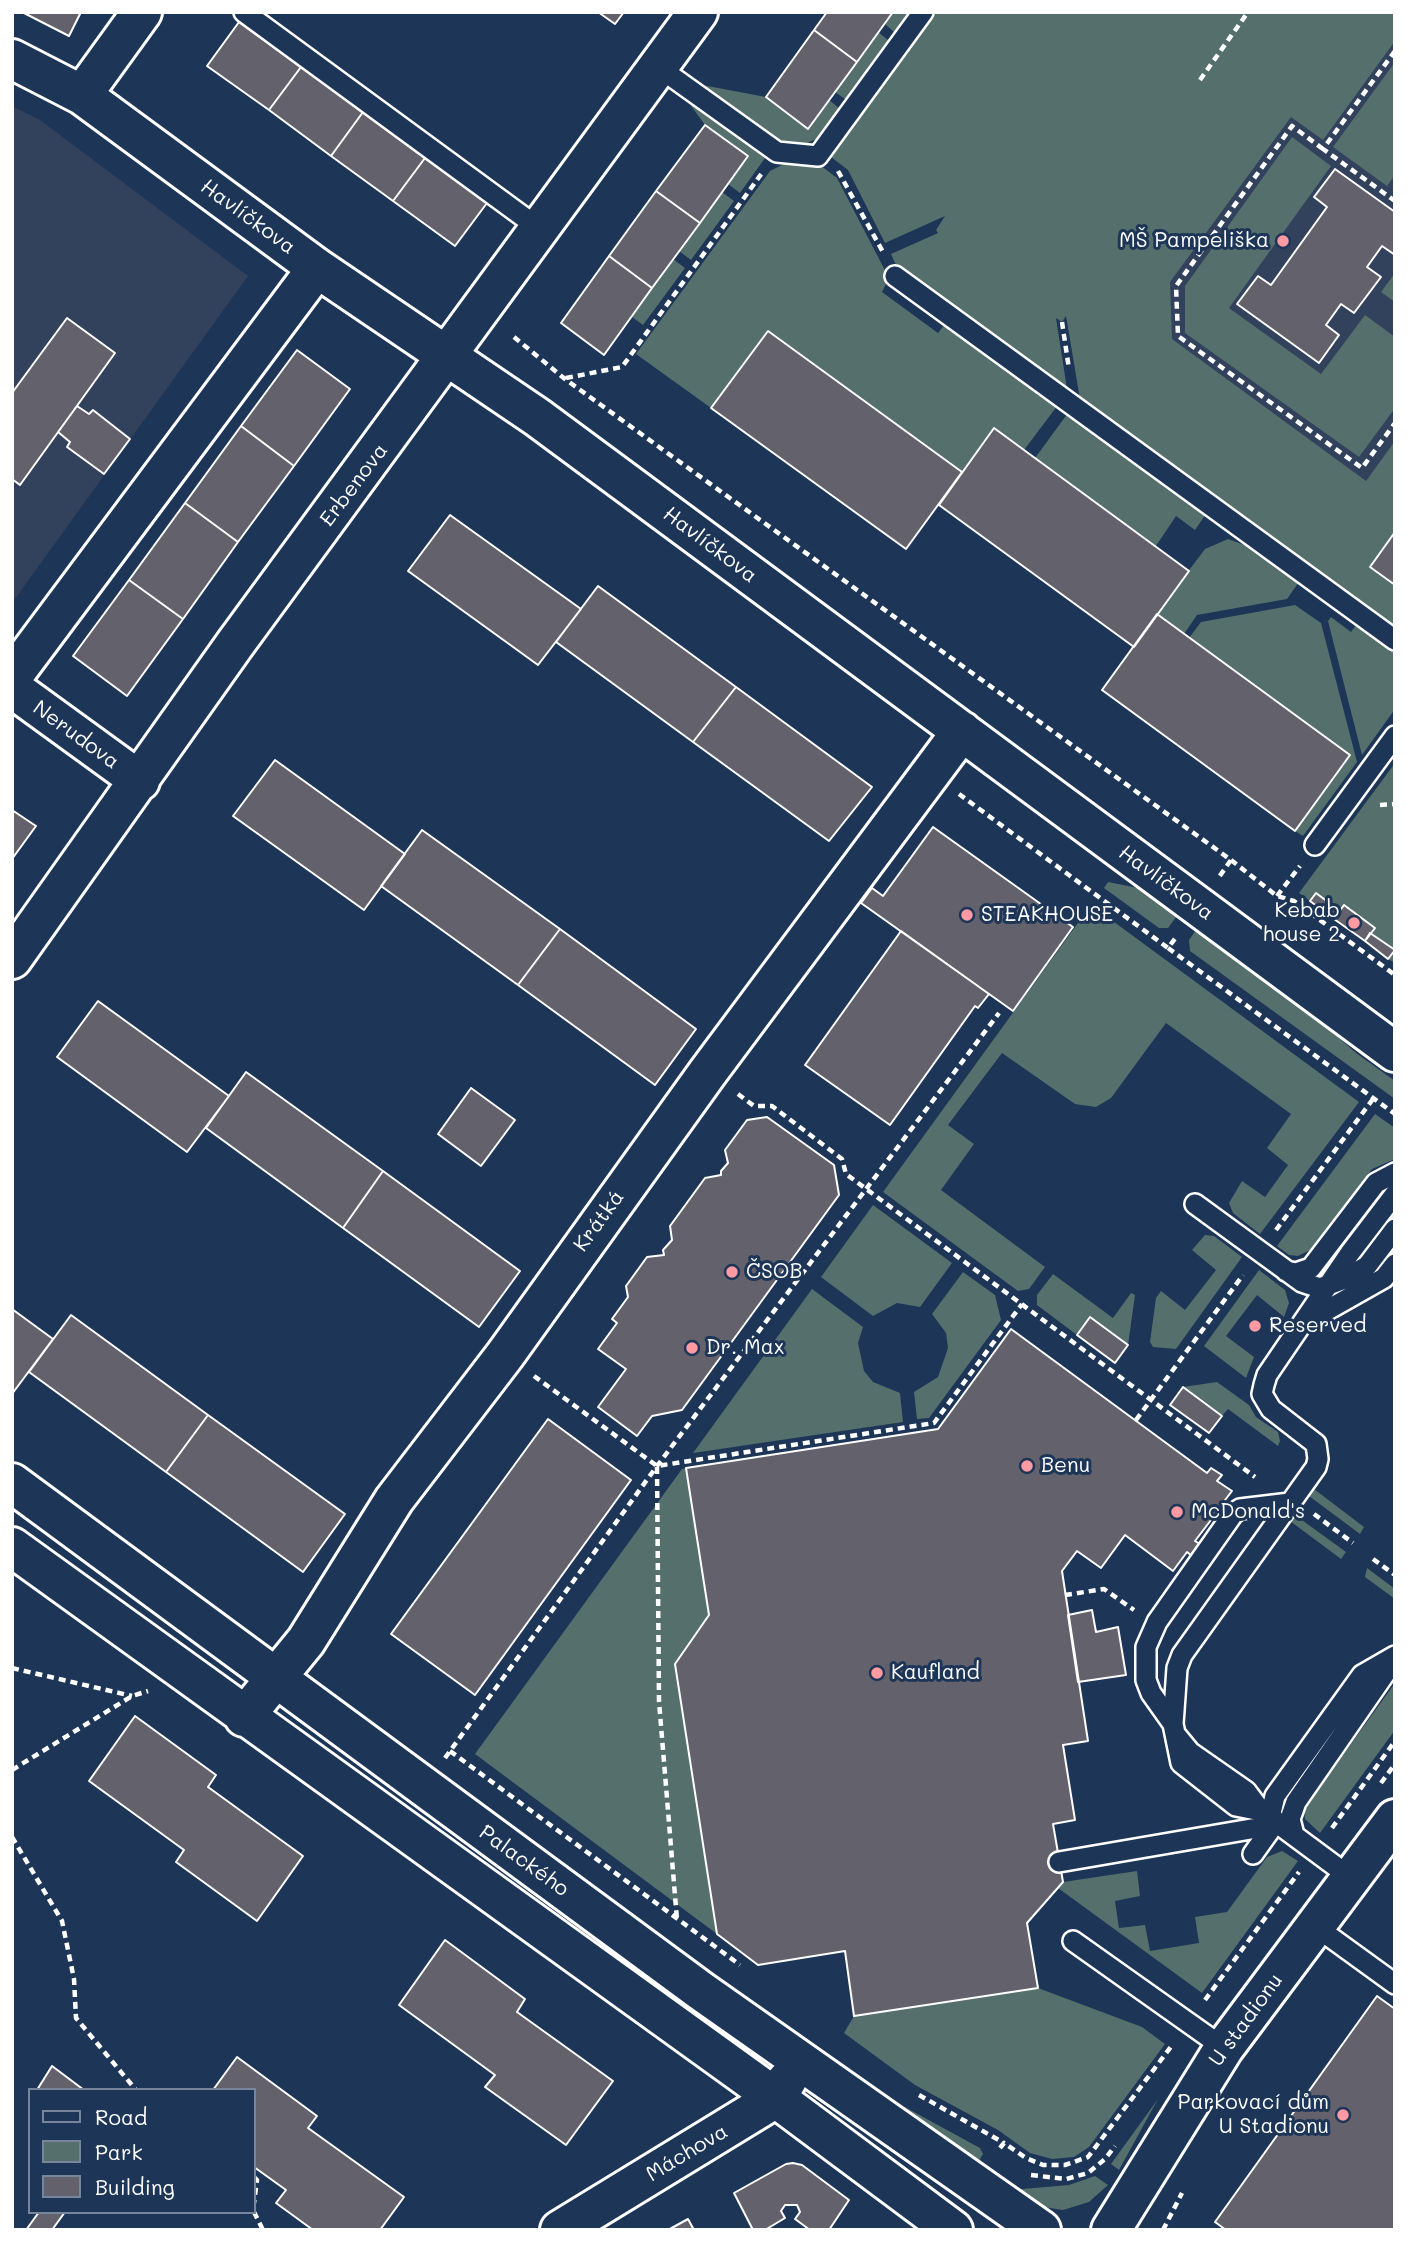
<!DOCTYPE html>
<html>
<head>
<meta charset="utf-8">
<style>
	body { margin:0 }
	#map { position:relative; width:1407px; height:2242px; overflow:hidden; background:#1d3557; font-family:Mali,sans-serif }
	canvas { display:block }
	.frame { position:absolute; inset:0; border:14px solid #fff; pointer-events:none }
	.legend { position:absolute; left:28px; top:2088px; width:228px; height:126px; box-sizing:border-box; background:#1d3557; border:2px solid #77869a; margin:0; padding:9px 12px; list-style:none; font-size:21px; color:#fff }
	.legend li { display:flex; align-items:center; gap:14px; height:35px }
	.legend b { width:35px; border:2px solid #77869a }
</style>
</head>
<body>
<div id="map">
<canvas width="1407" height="2242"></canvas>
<div class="frame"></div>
<ul class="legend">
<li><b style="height:9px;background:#1d3557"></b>Road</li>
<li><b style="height:19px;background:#546f6c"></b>Park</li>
<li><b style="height:19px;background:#63626c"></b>Building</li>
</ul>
</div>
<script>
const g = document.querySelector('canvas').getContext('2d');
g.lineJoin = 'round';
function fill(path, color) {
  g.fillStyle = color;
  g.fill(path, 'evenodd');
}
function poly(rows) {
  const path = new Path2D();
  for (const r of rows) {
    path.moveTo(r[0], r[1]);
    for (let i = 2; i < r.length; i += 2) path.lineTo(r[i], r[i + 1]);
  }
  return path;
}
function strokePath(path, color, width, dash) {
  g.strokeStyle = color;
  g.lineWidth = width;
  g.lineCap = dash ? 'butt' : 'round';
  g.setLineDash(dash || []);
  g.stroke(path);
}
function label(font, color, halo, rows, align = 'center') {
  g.font = font + ' Mali,sans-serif';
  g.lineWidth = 6;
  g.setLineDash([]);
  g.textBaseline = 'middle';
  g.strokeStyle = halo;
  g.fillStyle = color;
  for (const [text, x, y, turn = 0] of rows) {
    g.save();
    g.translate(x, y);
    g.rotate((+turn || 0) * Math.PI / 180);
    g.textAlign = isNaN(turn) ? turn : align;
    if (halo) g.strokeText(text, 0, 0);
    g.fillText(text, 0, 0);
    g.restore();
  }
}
fill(poly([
	[1339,12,1395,12,1395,532,1084,359],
	[12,106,40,120,248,276,12,603]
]), '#32425d');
fill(poly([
	[893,12,909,12,894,32,885,24],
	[937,12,1395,12,1395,41,1323,140,1291,117,1170,282,1172,339,1366,481,1395,441,1395,532,1370,567,1395,585,1395,628,1080,399,1066,316,1062,322,1056,318,1067,389,895,263,891,254,938,233,936,230,945,216,885,243,848,170,831,157],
	[878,32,888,40,845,99,835,92],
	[1395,62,1395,175,1387,186,1333,147],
	[702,85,766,97,808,128,829,100,839,108,816,139,803,145,790,144,777,139],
	[689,103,765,158,740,193,728,184,748,156,705,125],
	[1292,137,1331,166,1229,308,1321,374,1365,315,1395,337,1395,408,1359,457,1185,333,1185,286],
	[788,162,816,162,837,178,889,278,882,292,938,333,945,324,1058,405,1024,450,962,472,768,332,711,408,636,354,770,171],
	[722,192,734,201,691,260,679,251],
	[673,259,685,268,643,325,632,317],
	[1395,273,1395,302,1381,292],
	[1068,413,1206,514,1195,530,1176,516,1156,546,1035,458],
	[1228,539,1253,548,1299,582,1287,599,1197,615,1184,634,1156,614,1205,549],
	[1295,605,1321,623,1357,762,1303,836,1295,831,1350,755,1189,638,1201,622],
	[1331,617,1351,632,1357,624,1395,651,1395,709,1362,755,1328,621],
	[1395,763,1395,963,1388,959,1395,950,1370,933,1344,906,1340,911,1316,893,1310,901,1299,893],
	[1108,882,1148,890,1179,913,1168,928,1159,928,1104,888],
	[1091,905,1359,1102,1260,1234,1233,1213,1229,1203,1242,1181,1265,1197,1288,1165,1267,1148,1291,1114,1166,1023,1111,1098,1096,1107,1075,1104,1002,1053,948,1125,974,1144,941,1190,1045,1267,1029,1289,1018,1291,883,1192],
	[1199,926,1281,986,1356,1053,1395,1081,1395,1099,1190,951,1189,940],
	[1375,1114,1395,1128,1395,1159,1372,1169,1314,1248,1298,1256,1289,1255,1277,1246],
	[873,1205,952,1263,920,1307,897,1303,873,1316,821,1277],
	[1205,1235,1214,1236,1242,1257,1176,1349,1153,1347,1150,1342,1156,1298,1161,1291,1185,1310,1216,1270,1192,1250],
	[1259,1270,1285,1290,1289,1303,1284,1317,1257,1295,1226,1336,1254,1357,1246,1378,1204,1346],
	[963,1272,995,1295,1001,1320,929,1418,917,1419,914,1392,938,1377,948,1348,946,1333,932,1314],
	[1053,1274,1113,1318,1131,1293,1135,1295,1128,1345,1090,1317,1077,1335,1037,1305,1037,1295],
	[812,1289,863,1327,858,1343,864,1371,873,1382,900,1393,903,1422,693,1453],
	[1217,1382,1249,1405,1256,1417,1278,1432,1280,1441,1278,1446,1228,1409,1222,1416,1183,1387],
	[686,1468,709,1615,675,1665,717,1934,475,1754,682,1469],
	[1314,1489,1364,1527,1360,1534,1309,1496],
	[1295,1515,1346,1552,1341,1559,1290,1521],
	[1367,1568,1395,1589,1395,1599,1365,1577],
	[1395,1683,1395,1730,1320,1833,1305,1819,1304,1809],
	[1282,1851,1298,1861,1202,1993,1058,1888,1063,1882,1137,1871,1140,1896,1115,1901,1119,1928,1145,1925,1150,1951,1199,1943,1195,1917,1227,1912,1267,1857],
	[1038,1988,1142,2027,1165,2044,1089,2147,1074,2157,1052,2159,1030,2153,998,2130,915,2085,844,2033,854,2016],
	[1158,2099,1119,2170,1111,2164],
	[903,2106,980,2148,983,2154,977,2164],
	[1095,2176,1108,2185,1089,2202,1063,2210,1037,2206,1011,2190,1069,2185]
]), '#546f6c');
const building = poly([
	[22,12,81,12,69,36,22,12],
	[598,12,624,12,615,24,598,12],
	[827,12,893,12,857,62,814,30,827,12],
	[239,22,301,67,269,110,207,66,239,22],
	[814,30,857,62,808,129,766,97,814,30],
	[301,67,363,112,331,156,269,110,301,67],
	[363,112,425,158,393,201,331,156,363,112],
	[705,125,748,156,700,223,656,191,705,125],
	[425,158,487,203,455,246,393,201,425,158],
	[1335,169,1395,212,1395,255,1382,246,1367,267,1381,277,1354,313,1341,304,1326,325,1339,335,1319,363,1237,304,1258,276,1271,285,1327,207,1314,197,1335,169],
	[656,191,700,223,652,288,609,256,656,191],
	[609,256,652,288,604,355,561,323,609,256],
	[67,318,115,353,20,485,12,479,12,393,67,318],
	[768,331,962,472,906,549,711,408,768,331],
	[297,350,350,389,294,466,241,426,297,350],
	[77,406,89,414,93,410,130,439,104,474,67,447,70,442,58,432,77,406],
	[241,426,294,466,238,542,185,503,241,426],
	[994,428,1189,571,1134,647,939,505,994,428],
	[185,503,238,542,183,619,129,580,185,503],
	[450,515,581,609,538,665,408,571,450,515],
	[1395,532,1395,585,1370,567,1395,532],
	[129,580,183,619,127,696,73,656,129,580],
	[598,586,736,687,693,742,556,642,598,586],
	[1157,614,1350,755,1295,831,1102,690,1157,614],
	[736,687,872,787,829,841,693,742,736,687],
	[275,760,405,854,364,910,233,816,275,760],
	[12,810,36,826,12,859,12,810],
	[933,827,1073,927,1013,1011,861,903,872,888,883,896,933,827],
	[422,830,560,929,518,985,381,886,422,830],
	[1316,893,1340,911,1334,919,1310,901,1316,893],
	[1344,905,1375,928,1365,941,1334,919,1344,905],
	[560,929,696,1029,655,1085,518,985,560,929],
	[901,931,989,994,978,1008,975,1006,890,1125,805,1065,901,931],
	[1370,933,1395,950,1388,959,1365,941,1370,933],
	[98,1001,229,1096,187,1152,57,1057,98,1001],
	[246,1072,383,1171,343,1228,206,1128,246,1072],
	[471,1088,515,1120,481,1166,438,1134,471,1088],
	[767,1117,834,1165,839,1195,682,1410,652,1416,637,1436,598,1407,626,1369,598,1349,617,1323,612,1319,628,1297,626,1286,647,1257,664,1255,663,1250,672,1240,670,1226,705,1178,721,1175,721,1171,728,1163,725,1150,747,1120,767,1117],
	[383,1171,520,1271,479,1327,343,1228,383,1171],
	[12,1309,53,1339,12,1394,12,1309],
	[71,1315,208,1415,166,1472,29,1372,71,1315],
	[1090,1317,1128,1345,1115,1363,1077,1335,1090,1317],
	[1011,1329,1207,1473,1211,1468,1222,1475,1217,1481,1232,1491,1222,1504,1226,1508,1219,1519,1214,1516,1195,1541,1200,1544,1192,1556,1187,1552,1173,1571,1125,1535,1101,1568,1077,1551,1062,1571,1088,1741,1063,1745,1075,1820,1053,1824,1063,1882,1027,1923,1038,1988,854,2016,845,1951,758,1965,717,1934,675,1664,709,1615,686,1468,938,1429,1011,1329],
	[1183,1387,1222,1416,1209,1433,1170,1405,1183,1387],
	[208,1415,345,1514,303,1572,166,1472,208,1415],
	[548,1419,631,1480,475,1695,391,1634,548,1419],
	[1092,1610,1096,1632,1118,1627,1126,1675,1078,1682,1068,1615,1092,1610],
	[135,1716,216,1775,208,1787,303,1856,257,1921,176,1862,184,1850,89,1781,135,1716],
	[445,1940,525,1999,517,2012,613,2081,566,2145,485,2087,495,2075,399,2005,445,1940],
	[1377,1996,1395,2009,1395,2230,1226,2230,1215,2222,1377,1996],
	[237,2057,317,2116,308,2128,404,2197,380,2230,313,2230,276,2203,286,2190,254,2167,254,2090,213,2090,237,2057],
	[52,2066,84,2090,37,2090,52,2066],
	[793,2163,802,2165,849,2200,829,2230,810,2230,795,2219,800,2212,797,2205,785,2205,781,2211,785,2218,765,2230,753,2230,734,2193,786,2164,793,2163],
	[39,2212,51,2213,65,2212,52,2230,26,2230,39,2212],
	[688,2219,694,2230,668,2230,688,2219]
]);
fill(building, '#63626c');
strokePath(building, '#fff', 2);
const service = poly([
	[244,12,540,229],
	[657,66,777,152,818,156,923,12],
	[895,276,1395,640],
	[1315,845,1395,736],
	[1195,1204,1302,1282,1320,1288,1347,1278,1367,1266,1395,1229],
	[1286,1271,1296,1273,1311,1268,1376,1183,1395,1173],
	[1308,1321,1384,1278,1395,1264],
	[1173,1724,1151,1693,1146,1680,1146,1647,1157,1622,1233,1514,1240,1509,1290,1503],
	[1176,1735,1190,1752,1246,1791,1261,1811,1350,1877],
	[1261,1811,1236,1806,1181,1763,1173,1724,1177,1668,1182,1655,1316,1467,1318,1459,1316,1444,1271,1409,1262,1394,1264,1385,1267,1375,1350,1253,1395,1194],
	[1274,1820,1271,1813,1275,1796,1362,1675,1395,1656],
	[1294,1835,1290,1819,1296,1802,1395,1659],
	[1253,1854,1273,1826],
	[1059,1862,1280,1824],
	[1315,1926,1395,1984],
	[1073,1941,1224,2048]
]);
const minor = poly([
	[12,59,82,95,317,268,537,417,1395,1052],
	[82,95,142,12],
	[12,677,317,268],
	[12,688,140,781],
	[12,959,235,644,698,12],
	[12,1483,701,1991,1041,2230],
	[12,1547,776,2098,953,2230],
	[244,1717,306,1641,394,1500,505,1355,708,1072,962,731],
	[560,2230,776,2098,787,2080],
	[1111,2230,1224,2048,1395,1819]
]);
strokePath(service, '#fff', 24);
strokePath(minor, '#fff', 44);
strokePath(poly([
	[1395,51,1323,149,1395,201],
	[1200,80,1248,12],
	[1323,149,1292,126,1176,286,1178,336,1362,468,1395,423],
	[838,171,883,252],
	[1062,322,1069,369],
	[514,337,565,379,1231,860,1219,877],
	[566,378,622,367,762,173],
	[959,794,1168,948,1177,936],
	[1380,805,1395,804],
	[1231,860,1277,896,1294,901,1395,975],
	[1277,896,1300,866],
	[1168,948,1395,1114],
	[738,1094,754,1106,772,1106,842,1159,846,1174,1255,1477],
	[1276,1230,1373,1099],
	[534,1376,657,1466,934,1423,1022,1304],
	[1136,1420,1243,1275],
	[657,1467,659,1701,677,1920],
	[1314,1514,1353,1543],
	[1373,1559,1395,1575],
	[1065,1595,1104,1589,1134,1610],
	[12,1668,132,1696],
	[450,1751,740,1965],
	[445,1758,657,1466,999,1013],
	[12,1770,132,1696,148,1691],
	[1381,1783,1395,1764],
	[1332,1828,1395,1741],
	[12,1837,62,1921,74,1979,76,2018,136,2090],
	[1205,2000,1299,1872],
	[919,2095,1004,2143],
	[1000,2148,1004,2143,1026,2158,1043,2165,1065,2165,1088,2157,1173,2044],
	[1031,2175,1066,2179,1088,2173,1105,2159,1115,2146],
	[254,2177,257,2180,254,2203],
	[254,2212,263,2230],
	[1163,2230,1182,2193]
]), '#fff', 4.5, [7, 5]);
strokePath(service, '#1d3557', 19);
strokePath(minor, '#1d3557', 38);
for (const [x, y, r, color] of [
	[1283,241,7,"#ff9aa2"],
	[967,915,7,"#ff9aa2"],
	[1354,923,7,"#ff9aa2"],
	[732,1272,7,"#ff9aa2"],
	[1255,1326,7,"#ff9aa2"],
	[692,1348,7,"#ff9aa2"],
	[1027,1466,7,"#ff9aa2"],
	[1177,1512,7,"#ff9aa2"],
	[877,1673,7,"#ff9aa2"],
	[1343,2115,7,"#ff9aa2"]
]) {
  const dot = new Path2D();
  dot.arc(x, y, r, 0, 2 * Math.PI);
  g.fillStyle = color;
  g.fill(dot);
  strokePath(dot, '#1d3557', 2.5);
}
label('21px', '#fff', '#1d3557', [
	["Havlíčkova",248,217,36],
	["Erbenova",354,485,-53],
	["Havlíčkova",710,545,37],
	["Nerudova",76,735,36],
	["Havlíčkova",1166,883,36],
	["Krátká",599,1221,-54],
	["Palackého",524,1861,36],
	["U stadionu",1246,2020,-54],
	["Máchova",687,2153,-31]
]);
label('21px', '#fff', '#1d3557', [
	["MŠ Pampeliška",1269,241,"right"],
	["Kebab",1340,911,"right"],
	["house 2",1340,935,"right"],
	["STEAKHOUSE",981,915],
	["ČSOB",746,1272],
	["Reserved",1269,1326],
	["Dr. Max",706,1348],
	["Benu",1041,1466],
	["McDonald's",1191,1512],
	["Kaufland",891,1673],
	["Parkovací dům",1329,2103,"right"],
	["U Stadionu",1329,2127,"right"]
], 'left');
</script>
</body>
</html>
